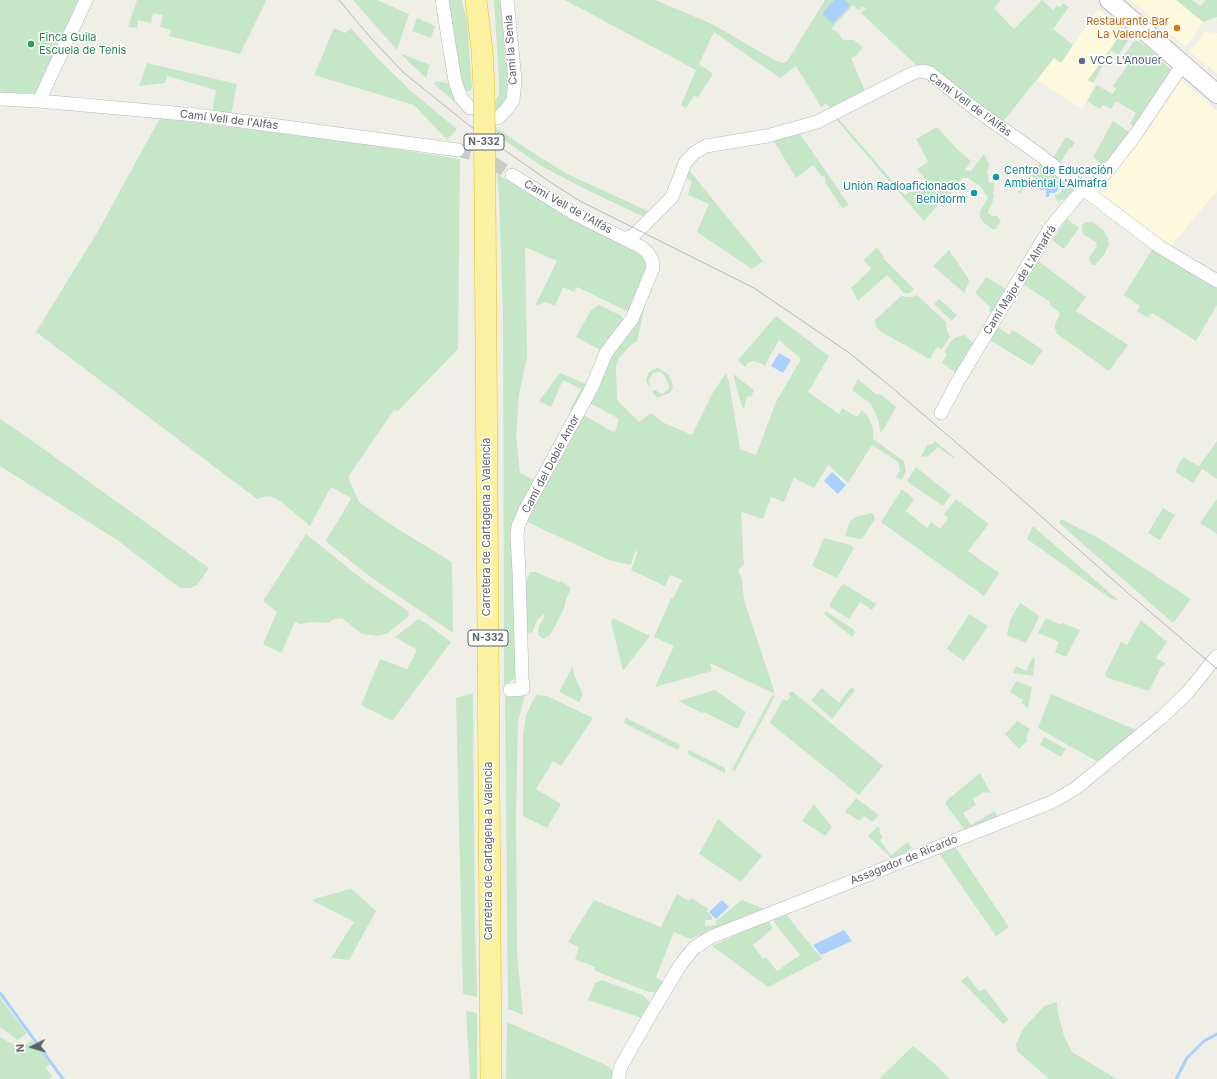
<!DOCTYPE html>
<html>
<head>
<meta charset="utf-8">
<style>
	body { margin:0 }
	#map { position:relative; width:1217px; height:1079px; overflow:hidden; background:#f0efe7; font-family:Inter,sans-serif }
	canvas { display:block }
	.north { position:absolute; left:12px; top:1027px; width:40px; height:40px; -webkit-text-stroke:3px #fff; paint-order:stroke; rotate:265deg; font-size:11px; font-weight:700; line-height:16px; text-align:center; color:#5e6167 }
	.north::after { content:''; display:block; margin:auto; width:14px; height:18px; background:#5e6167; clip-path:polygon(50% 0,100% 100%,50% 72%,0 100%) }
</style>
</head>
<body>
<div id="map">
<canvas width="1217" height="1079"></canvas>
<div class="north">N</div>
</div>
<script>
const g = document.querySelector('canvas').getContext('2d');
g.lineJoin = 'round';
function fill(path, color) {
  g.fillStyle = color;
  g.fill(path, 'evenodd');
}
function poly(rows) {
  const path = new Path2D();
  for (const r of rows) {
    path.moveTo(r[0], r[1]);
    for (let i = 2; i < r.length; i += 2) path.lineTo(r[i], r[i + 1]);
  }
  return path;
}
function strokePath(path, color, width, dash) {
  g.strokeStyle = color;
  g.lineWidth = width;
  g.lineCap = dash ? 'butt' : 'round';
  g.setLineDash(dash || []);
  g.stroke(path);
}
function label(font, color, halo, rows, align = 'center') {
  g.font = font + ' Inter,sans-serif';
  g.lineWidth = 3;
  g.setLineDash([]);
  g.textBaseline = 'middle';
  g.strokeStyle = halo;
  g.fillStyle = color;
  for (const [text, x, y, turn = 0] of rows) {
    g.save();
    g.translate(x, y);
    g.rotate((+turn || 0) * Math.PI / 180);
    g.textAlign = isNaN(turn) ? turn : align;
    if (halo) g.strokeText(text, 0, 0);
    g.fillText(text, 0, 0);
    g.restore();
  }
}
fill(poly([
	[1131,0,1176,0,1203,22,1186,47],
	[1098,9,1123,31,1089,80,1096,85,1082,109,1037,80,1054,58,1061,63],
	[1205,32,1217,33,1217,73,1190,52],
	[1178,78,1217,111,1217,191,1169,248,1095,193]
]), '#fdf9df');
fill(poly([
	[0,0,82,0,39,93,0,93],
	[137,0,266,0,266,1,240,54,169,36,171,30,160,27,163,15,153,13,151,23,138,20,137,28,128,27],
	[353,0,377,0,409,14,397,50],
	[446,0,462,0,467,21,472,87,470,91,466,91,461,87],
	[494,0,505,0,511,92,496,114,495,101,499,95,499,80],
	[565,0,655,0,712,24,776,61,784,63,788,60,825,0,1001,0,994,8,1014,29,1042,0,1053,10,1057,5,1060,7,1063,3,1069,7,1053,29,1073,45,1061,63,1054,58,1002,123,917,66,861,13,866,8,862,7,858,10,853,5,831,29,838,32,843,40,854,40,863,47,856,56,851,58,866,93,833,110,826,104,821,107,796,66,780,78,714,32,699,64,713,74,698,97,694,96,686,108,681,105,696,70],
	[1176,0,1192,0,1200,6,1206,0,1217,0,1217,17,1203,22],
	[417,18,435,26,431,38,412,31],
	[334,28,345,33,351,28,378,59,411,91,457,129,447,140,414,105,314,75],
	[1123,31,1130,37,1119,55,1111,51,1093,83,1088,80],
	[1134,41,1138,41,1147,47,1171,70,1135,128,1130,124,1136,113,1116,101,1111,109,1103,105,1100,109,1087,101,1096,85,1113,94,1116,88,1113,86,1129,63,1122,58],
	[400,53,430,65,426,78,410,63],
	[147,63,237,84,231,115,212,113,216,90,167,76,165,83,139,86],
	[436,81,453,84,459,106,434,84],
	[837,117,896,185,894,187,835,118],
	[160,118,350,142,460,159,458,349,398,411,394,410,348,477,359,502,393,526,452,562,453,633,372,578,330,545,326,540,341,516,351,498,331,487,310,526,280,501,270,496,263,497,257,499,36,332,98,231],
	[1113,121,1128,131,1131,135,1105,168,1093,157],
	[495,127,527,149,567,174,648,211,642,216,583,188,543,167,495,134],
	[937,127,957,149,971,161,965,170,971,171,984,154,990,166,988,167,989,169,987,170,989,183,994,182,994,192,992,191,994,196,992,204,989,208,988,213,992,216,997,216,1001,221,996,229,992,229,983,222,980,216,980,211,988,198,981,187,968,178,963,178,959,182,951,193,947,194,924,221,898,191,900,190,905,195,915,187,918,191,929,184,917,169,928,162,916,139],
	[798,131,849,205,842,208,825,182,826,180,824,176,822,177,813,165,796,178,772,138],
	[1066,137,1075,142,1072,148,1070,147,1058,167,1051,161],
	[1041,161,1076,189,1066,202,1062,199,1060,202,1055,198,1055,195,1060,193,1062,190,1061,185,1054,181,1039,179,1037,180,1031,176,1020,194,1018,192,1034,167,1037,168],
	[688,169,763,261,752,269,697,232,709,204,688,195,692,181,685,178],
	[497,174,548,204,641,253,649,266,629,312,577,287,574,292,563,287,555,306,546,302,535,306,557,261,525,247,527,357,519,395,516,435,520,473,538,482,518,516,516,678,504,685,503,319,499,195],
	[1067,219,1079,228,1064,249,1052,240],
	[1086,222,1093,222,1097,225,1104,231,1108,239,1109,245,1104,255,1095,265,1092,265,1089,258,1097,246,1096,242,1084,235,1082,230,1082,225],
	[877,247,884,257,883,258,914,289,910,293,904,293,887,275,858,301,851,288,871,269,864,260],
	[1153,248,1217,286,1217,305,1196,341,1152,313,1148,318,1137,311,1140,306,1124,295],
	[949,250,968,278,969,282,964,293,933,266],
	[1037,260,1086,297,1076,311,1128,345,1109,371,1056,333,1057,331,1055,329,1055,324,1060,315,1058,311,1053,308,1049,304,1050,302,1023,284],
	[986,277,1009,291,995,315,989,311,990,307,975,293],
	[917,295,946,322,947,331,950,337,942,349,937,347,930,359,883,333,876,327,875,320,901,296,911,297],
	[939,299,957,315,952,321,934,304],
	[643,304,644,311,637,341,629,347,619,358,616,367,617,400,639,422,651,413,662,422,692,435,712,394,726,373,729,382,740,449,756,455,776,402,801,359,779,340,765,366,758,362,752,361,748,363,745,367,738,360,776,316,829,356,808,392,839,414,842,408,857,417,862,410,869,418,873,429,873,439,904,461,906,472,901,480,896,477,900,470,898,462,872,445,848,483,828,465,814,488,794,478,784,502,771,497,763,519,741,512,744,565,738,570,742,580,744,600,775,694,710,663,712,671,655,687,674,646,654,637,671,598,673,599,682,580,670,575,665,586,631,570,638,552,635,551,631,565,609,560,527,522,582,414,611,431,615,432,619,419,588,402,608,356],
	[599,305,620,315,625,320,602,351,576,337,591,310],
	[998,327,1009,335,1013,330,1043,350,1032,366,990,340],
	[965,335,975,345,959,375,942,363,947,354,944,352,951,341,956,337],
	[658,368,668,374,672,381,673,388,670,393,657,398,652,392,655,390,662,394,668,390,669,386,664,375,660,372,653,373,649,380,650,388,646,381,648,373,654,369],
	[560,373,586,384,575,412,570,410,581,389,563,380,551,407,539,401],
	[733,374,754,390,751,397,747,396,744,408,742,407],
	[858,379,876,394,882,395,896,407,882,432,880,431,879,423,875,412,870,403,852,390],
	[0,419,24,435,209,568,197,585,190,588,180,588,117,540,0,466],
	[935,441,954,457,953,458,938,447,928,456,921,457,927,445,933,444],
	[1217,441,1217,479,1202,469,1193,483,1175,472,1183,457,1199,466],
	[916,467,951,495,943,506,908,482,908,479],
	[902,489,914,499,906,511,927,528,931,522,940,529,948,518,944,514,956,499,989,524,968,551,999,573,984,596,881,522],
	[1217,499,1217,534,1200,523],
	[1163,508,1175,515,1160,540,1148,533],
	[873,513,875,519,863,538,860,539,845,536,850,521,858,516],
	[1061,519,1100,539,1191,599,1173,623,1059,523],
	[1033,526,1119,601,1110,598,1027,539],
	[306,534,366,582,409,612,408,617,388,633,378,636,362,634,342,618,334,619,328,623,314,622,300,624,295,622,281,653,263,644,277,612,263,601],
	[824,538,843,543,851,545,854,548,837,578,812,566],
	[530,572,536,572,559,582,561,581,571,588,566,600,564,608,554,628,550,635,543,639,538,634,539,626,544,617,544,614,537,620,532,633,526,632,524,585],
	[842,584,846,585,876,604,872,610,860,602,849,619,830,607,830,604],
	[1020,603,1037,614,1039,617,1026,643,1007,635,1010,620],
	[825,612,827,612,853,629,855,633,852,637,824,614],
	[969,614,988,626,964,661,947,649],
	[613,618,650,636,623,671,611,622],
	[1046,618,1061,625,1062,623,1080,630,1066,657,1055,652,1059,642,1038,633],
	[418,619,426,623,451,642,392,721,361,705,380,659,407,669,417,650,395,637],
	[1141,620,1167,642,1156,658,1165,663,1164,666,1161,667,1149,691,1108,678,1105,674,1121,642,1127,645],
	[1033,657,1035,659,1033,676,1013,673,1016,666,1026,671],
	[573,666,574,674,583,695,579,702,559,692],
	[1016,681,1032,687,1028,708,1021,703,1023,700,1010,692],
	[851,687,855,690,832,719,811,700,822,688,839,703],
	[715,690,746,712,738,729,704,712,702,713,678,701],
	[792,691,883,766,859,795,770,723,783,699,786,701,791,697,788,694],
	[473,693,475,923,477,997,463,994,456,698],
	[505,693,525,695,518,721,516,814,517,952,523,1015,511,1010,508,1010],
	[1051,694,1136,730,1098,762,1038,728],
	[536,695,547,696,593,718,561,766,553,761,536,789,561,804,547,828,523,816,523,734,526,715],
	[772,695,775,696,735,771,732,770],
	[626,718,680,745,678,750,624,723],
	[1017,721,1030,729,1026,738,1028,740,1019,749,1005,734],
	[1044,737,1066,749,1061,757,1040,745],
	[689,750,725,768,725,773,687,754],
	[980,773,991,793,984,792,973,799,976,805,963,813,971,825,995,811,998,817,966,831,946,805,946,801],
	[856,798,879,815,872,822,864,816,860,821,845,812],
	[814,804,832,827,825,836,802,821],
	[718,819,762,856,741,882,699,854],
	[878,826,881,830,879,832,883,837,880,840,891,855,908,842,912,848,903,854,891,858,868,836],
	[954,845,1009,927,996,936,938,852],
	[350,889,353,890,376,911,349,960,331,958,354,922,313,901,314,899],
	[677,894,689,901,691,898,709,909,707,911,712,917,712,920,705,920,705,926,716,925,716,921,742,900,767,910,690,939,674,932,656,977,664,982,657,993,646,991,603,974,594,970,595,967,575,959,579,947,568,942,594,900,661,927],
	[785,913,822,959,768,987,712,946,768,920,772,927,771,930,753,945,763,959,766,957,777,971,800,955,776,925,772,918],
	[967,976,979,991,985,989,1009,1020,1003,1024,961,981],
	[602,980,643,995,650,1003,642,1018,588,1000,595,983],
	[0,998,27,1033,18,1040,0,1027],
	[1057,1002,1058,1013,1064,1036,1072,1052,1117,1079,1049,1079,1017,1051,1016,1044,1023,1029,1044,1006],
	[466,1011,477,1013,477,1079,470,1079],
	[507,1022,608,1066,612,1070,612,1079,506,1079],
	[0,1037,18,1047,21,1048,32,1040,50,1064,46,1068,52,1076,49,1079,0,1079],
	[913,1046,934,1063,950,1079,879,1079]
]), '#c5e7c8');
fill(poly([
	[834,0,844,0,850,5,833,24,822,14],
	[1045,182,1053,183,1058,186,1058,190,1055,193,1050,193,1049,197,1046,197,1046,190,1040,190,1039,188],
	[779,353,791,360,783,373,771,366],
	[832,472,846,485,838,494,824,481],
	[722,900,729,907,716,919,709,912],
	[844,930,852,941,821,955,813,945]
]), '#aad0fd');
strokePath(poly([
	[0,993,63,1079],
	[1176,1079,1187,1058,1204,1041,1217,1034]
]), '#aad0fd', 3);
strokePath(poly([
	[458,150,484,157,512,175]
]), '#ccccc7', 13, [13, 6]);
const minor = poly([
	[442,0,455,81,461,98,470,108],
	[0,99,39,101,196,115,458,150],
	[39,101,86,0],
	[498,118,506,110,513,100,515,80,507,0],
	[624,239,633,236,672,197,685,163,694,153,706,146,767,136,817,122,913,73,923,71,930,73,975,109,1040,155,1083,189,1160,247,1217,281],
	[941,413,958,381,1050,228,1083,189,1092,189,1113,164,1136,134,1183,64],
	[510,690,523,689,522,678,519,572,517,536,518,526,525,510,592,387,606,353,632,319,653,268,652,260,647,252,641,247,575,214,512,175],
	[618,1079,621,1066,652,1012,681,964,694,948,711,937,1052,802,1076,788,1162,717,1188,692,1217,656]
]);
const secondary = poly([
	[1109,0,1217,94]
]);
const trunk = poly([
	[476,0,482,50,484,87],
	[485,196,491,1079]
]);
strokePath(minor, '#b7b8bd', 14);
strokePath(secondary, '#b8bac0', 20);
strokePath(trunk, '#f1bf06', 22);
strokePath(minor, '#fff', 13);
strokePath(secondary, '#fff', 18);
strokePath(trunk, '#fcf2a2', 21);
strokePath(poly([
	[339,0,370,37,404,73,470,126,553,184,580,201,754,288,848,352,890,386,1001,481,1128,593,1217,669]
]), '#b7b8b8', 1);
const trunkBridge = poly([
	[484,87,485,196]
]);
strokePath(trunkBridge, '#f1bf06', 22, []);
strokePath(trunkBridge, '#fcf2a2', 21);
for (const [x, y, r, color] of [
	[1177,28,4,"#e8710a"],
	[31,44,4,"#2e9e5b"],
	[1082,61,4,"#5c6f8a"],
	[996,177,4,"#0f9aa8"],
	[974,193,4,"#0f9aa8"]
]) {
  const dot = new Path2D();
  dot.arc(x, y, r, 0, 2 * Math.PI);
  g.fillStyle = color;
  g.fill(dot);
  strokePath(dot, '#fff', 1.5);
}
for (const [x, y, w] of [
	[484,142,40],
	[488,638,40]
]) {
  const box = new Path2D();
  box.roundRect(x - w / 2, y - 8, w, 16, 3);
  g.fillStyle = '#fff';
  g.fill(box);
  strokePath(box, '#5e6167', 1);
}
label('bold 10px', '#5e6167', null, [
	["N-332",484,142],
	["N-332",488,638]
]);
label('11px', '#c56008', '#fff', [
	["Restaurante Bar",1169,22],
	["La Valenciana",1169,35]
], 'right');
label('11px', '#27864d', '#fff', [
	["Finca Guila",39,38],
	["Escuela de Tenis",39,51]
], 'left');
label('11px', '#5e6167', '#fff', [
	["Camí la Senia",511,50,-94],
	["Camí Vell de l'Alfàs",970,105,36],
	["Camí Vell de l'Alfàs",229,120,7],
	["Camí Vell de l'Alfàs",568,207,29],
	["Camí Major de L'Almafrà",1020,280,-58],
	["Camí del Doble Amor",551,464,-62],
	["Carretera de Cartagena a Valencia",487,527,-90],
	["Carretera de Cartagena a Valencia",489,851,-90],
	["Assagador de Ricardo",904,860,-22]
]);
label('11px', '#4e5e75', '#fff', [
	["VCC L'Anouer",1090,61]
], 'left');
label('11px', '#0d838f', '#fff', [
	["Centro de Educación",1004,171],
	["Ambiental L'Almafra",1004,184],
	["Unión Radioaficionados",966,187,"right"],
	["Benidorm",966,200,"right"]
], 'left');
</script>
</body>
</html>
